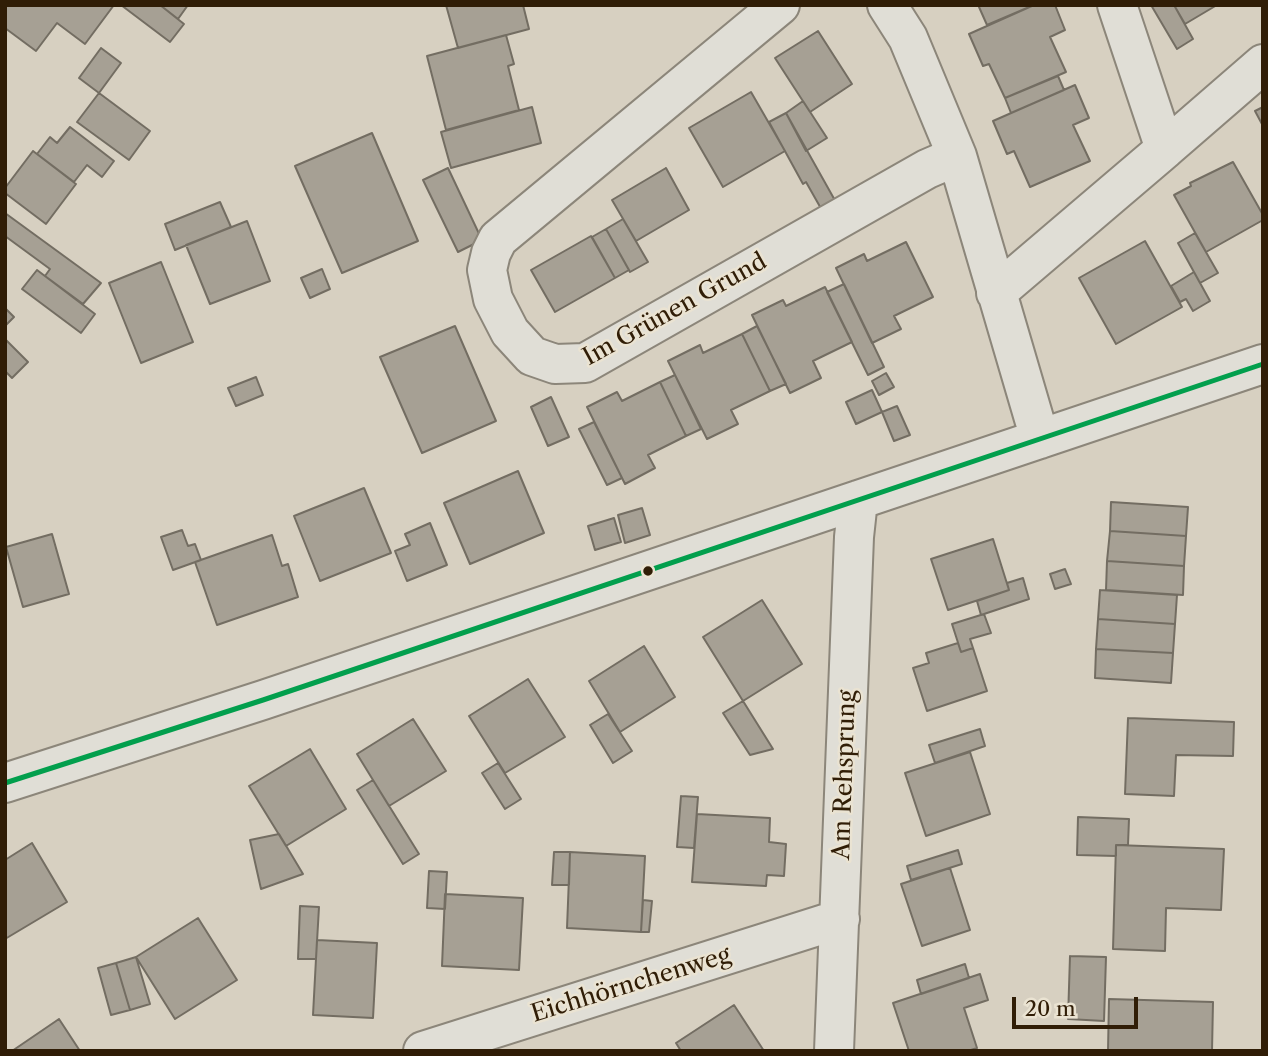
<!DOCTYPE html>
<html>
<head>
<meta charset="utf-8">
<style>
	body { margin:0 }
	#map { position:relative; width:1268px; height:1056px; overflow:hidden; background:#d7d0c1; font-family:"Libre Caslon Text",serif }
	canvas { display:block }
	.frame { position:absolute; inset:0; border:7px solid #301d06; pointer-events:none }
	.scale { position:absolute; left:1012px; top:997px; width:126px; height:32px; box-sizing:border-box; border:4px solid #301d06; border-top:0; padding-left:9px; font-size:21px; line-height:24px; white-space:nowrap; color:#301d06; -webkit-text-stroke:5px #eae3d2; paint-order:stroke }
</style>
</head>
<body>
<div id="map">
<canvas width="1268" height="1056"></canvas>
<div class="frame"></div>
<div class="scale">20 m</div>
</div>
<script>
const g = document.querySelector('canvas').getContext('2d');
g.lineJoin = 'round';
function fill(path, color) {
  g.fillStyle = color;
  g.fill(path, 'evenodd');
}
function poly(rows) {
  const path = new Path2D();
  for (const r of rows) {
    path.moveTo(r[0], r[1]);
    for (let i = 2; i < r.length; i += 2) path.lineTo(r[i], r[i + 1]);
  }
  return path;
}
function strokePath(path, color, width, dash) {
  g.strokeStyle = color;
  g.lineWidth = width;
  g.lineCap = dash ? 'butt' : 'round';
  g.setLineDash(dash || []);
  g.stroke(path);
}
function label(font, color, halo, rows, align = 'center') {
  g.font = font + ' "Libre Caslon Text",serif';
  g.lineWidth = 5;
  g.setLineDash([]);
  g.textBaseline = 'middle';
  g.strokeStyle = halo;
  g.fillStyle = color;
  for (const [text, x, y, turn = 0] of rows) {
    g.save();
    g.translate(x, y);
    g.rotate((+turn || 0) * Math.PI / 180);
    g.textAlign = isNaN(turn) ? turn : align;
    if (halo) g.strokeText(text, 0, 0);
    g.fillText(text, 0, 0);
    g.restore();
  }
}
const building = poly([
	[5,5,114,5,85,44,57,23,36,51,5,28,5,5],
	[121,5,160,5,184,24,170,42,121,5],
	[160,5,188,5,178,19,160,5],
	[446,5,523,5,529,29,458,48,446,5],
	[982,5,1034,5,987,25,979,7,982,5],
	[1034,5,1055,5,1065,30,1050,37,1066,72,1005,98,989,64,983,66,969,34,1034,5],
	[1151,5,1174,5,1193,39,1177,49,1151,5],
	[1174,5,1217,5,1185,24,1174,5],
	[818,31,852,84,810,112,775,58,818,31],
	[506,35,514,64,508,66,519,110,446,130,427,56,506,35],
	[101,48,121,63,99,93,79,78,101,48],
	[1058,76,1064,90,1011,113,1005,98,1058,76],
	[1075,85,1089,118,1073,125,1090,161,1030,187,1014,151,1007,154,993,121,1075,85],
	[751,92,785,151,723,187,689,128,751,92],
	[99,93,150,131,129,160,77,122,99,93],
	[803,101,827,138,806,151,786,113,803,101],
	[532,107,541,143,451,168,441,132,532,107],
	[1263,107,1263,126,1255,111,1263,107],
	[786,113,837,204,823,212,806,182,803,184,769,122,786,113],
	[70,127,114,161,102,177,87,165,74,182,37,154,50,137,57,143,70,127],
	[372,133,418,241,342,273,295,166,372,133],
	[33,151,76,184,46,224,5,193,5,188,33,151],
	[1233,162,1263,215,1263,220,1206,252,1174,195,1191,186,1190,183,1233,162],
	[448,168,482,240,458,252,423,180,448,168],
	[666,168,689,210,636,241,612,200,666,168],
	[220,202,231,227,175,250,165,224,220,202],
	[5,213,101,283,83,304,45,276,50,269,5,236,5,213],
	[623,219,648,262,630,272,606,229,623,219],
	[247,221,270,281,210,304,186,245,247,221],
	[606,229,629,270,615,278,592,237,606,229],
	[1195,233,1218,273,1200,283,1178,243,1195,233],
	[591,236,615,278,555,312,531,270,591,236],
	[1145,241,1182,307,1116,344,1079,278,1145,241],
	[906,242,933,297,894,316,901,329,872,343,836,268,864,254,867,261,906,242],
	[161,262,193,342,141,363,109,283,161,262],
	[322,269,330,289,310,298,301,278,322,269],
	[37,270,95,314,81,333,22,289,37,270],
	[1194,272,1210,301,1193,311,1186,299,1180,302,1171,286,1194,272],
	[844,284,884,367,868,375,827,292,844,284],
	[825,287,852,342,813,361,821,378,790,393,752,315,783,300,786,306,825,287],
	[5,308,14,317,5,326,5,308],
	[455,326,496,421,422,453,380,357,455,326],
	[757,326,786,384,770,391,742,334,757,326],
	[742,334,770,391,731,410,738,424,707,439,668,361,700,345,703,353,742,334],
	[5,339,28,362,12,378,5,371,5,339],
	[886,373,894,387,879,395,872,381,886,373],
	[675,375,701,429,686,436,660,382,675,375],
	[256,377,263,395,236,406,228,388,256,377],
	[660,382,686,436,648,455,655,468,625,484,587,407,617,392,622,401,660,382],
	[872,390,882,412,856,424,846,402,872,390],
	[551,397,569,437,548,446,531,407,551,397],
	[897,406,910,435,894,441,882,412,897,406],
	[594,422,622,478,607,485,579,429,594,422],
	[518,471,544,533,470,564,444,503,518,471],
	[364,488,391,553,320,581,294,516,364,488],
	[1111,502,1188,507,1186,536,1110,531,1111,502],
	[642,508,650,535,625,543,618,515,642,508],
	[614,518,621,542,595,550,588,526,614,518],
	[430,523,447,565,407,581,395,551,410,545,405,534,430,523],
	[182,530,188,546,195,544,201,560,173,570,161,537,182,530],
	[1110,531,1186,536,1184,566,1107,561,1110,531],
	[52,534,69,594,23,607,6,547,52,534],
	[272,535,282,566,288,564,298,597,217,625,195,562,272,535],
	[993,539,1009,590,948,610,931,559,993,539],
	[1107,561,1184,566,1183,595,1106,590,1107,561],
	[1065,569,1071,584,1055,589,1050,574,1065,569],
	[1023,578,1029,599,981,615,977,601,1009,590,1007,583,1023,578],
	[1100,590,1177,595,1175,624,1098,619,1100,590],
	[762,600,802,664,743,701,703,637,762,600],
	[984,614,991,633,970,639,973,648,961,652,952,624,984,614],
	[1098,619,1175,624,1173,653,1096,649,1098,619],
	[958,643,961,652,973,648,987,691,927,711,913,668,929,663,926,653,958,643],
	[644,646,675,697,620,732,589,681,644,646],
	[1096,649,1173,653,1171,683,1095,678,1096,649],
	[528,679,565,737,505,773,469,716,528,679],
	[743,701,773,749,750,755,723,713,743,701],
	[608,714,632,751,613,763,590,725,608,714],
	[1128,718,1234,722,1233,756,1176,755,1174,796,1125,794,1128,718],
	[413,719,446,771,389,806,357,754,413,719],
	[980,729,985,746,935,763,929,745,980,729],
	[310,749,346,809,286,846,249,786,310,749],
	[970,752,990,814,926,836,905,773,970,752],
	[498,763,521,799,505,809,482,773,498,763],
	[373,780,419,854,403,864,357,790,373,780],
	[681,796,698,797,694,848,677,847,681,796],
	[697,814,770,818,769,842,786,844,784,876,767,875,766,886,692,882,697,814],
	[1078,817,1129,819,1128,845,1116,845,1116,856,1077,855,1078,817],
	[279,834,303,874,261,889,250,840,279,834],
	[32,843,67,902,5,939,5,860,32,843],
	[1116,845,1224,849,1221,910,1166,908,1165,951,1113,949,1116,845],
	[958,850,962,864,911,880,907,866,958,850],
	[554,852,570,852,569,885,552,885,554,852],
	[570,852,645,856,641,932,567,928,570,852],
	[950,868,970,930,922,946,901,884,950,868],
	[429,871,447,872,445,909,427,908,429,871],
	[445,894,523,898,519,970,442,966,445,894],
	[643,900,652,901,649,932,641,932,643,900],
	[300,906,319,907,316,959,298,959,300,906],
	[198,918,237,980,175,1019,136,957,198,918],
	[317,940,377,943,373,1018,313,1015,317,940],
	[1070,956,1106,957,1104,1021,1068,1019,1070,956],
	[136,957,150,1004,130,1010,116,963,136,957],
	[116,963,130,1010,111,1015,98,968,116,963],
	[965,964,969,978,921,994,917,980,965,964],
	[980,974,988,1000,964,1008,977,1048,968,1051,909,1051,893,1003,980,974],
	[1109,999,1213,1002,1212,1051,1108,1051,1109,999],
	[734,1005,764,1051,681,1051,676,1043,734,1005],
	[59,1019,80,1051,12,1051,59,1019]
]);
fill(building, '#a6a094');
strokePath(building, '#736d62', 2);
const street = poly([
	[780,5,498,239,491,253,487,270,493,299,510,332,532,356,555,364,585,363,927,169,957,156],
	[887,5,908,38,957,156,1040,439],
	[1165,149,1263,64],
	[996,293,1165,149,1117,5],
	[5,783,263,700,1263,364],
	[423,1051,840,919],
	[834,1051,854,537,858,500]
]);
strokePath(street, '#8c867a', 42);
strokePath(street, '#e0ded6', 38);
strokePath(poly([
	[5,783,263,700,1263,364]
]), '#029f4d', 5);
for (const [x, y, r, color] of [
	[648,571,6,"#301d06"]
]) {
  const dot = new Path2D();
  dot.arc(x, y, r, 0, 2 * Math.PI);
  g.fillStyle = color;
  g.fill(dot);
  strokePath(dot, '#eae3d2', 2.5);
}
label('24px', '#301d06', '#eae3d2', [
	["Im Grünen Grund",675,310,-29],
	["Am Rehsprung",845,775,-88],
	["Eichhörnchenweg",631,985,-17]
]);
</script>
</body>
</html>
